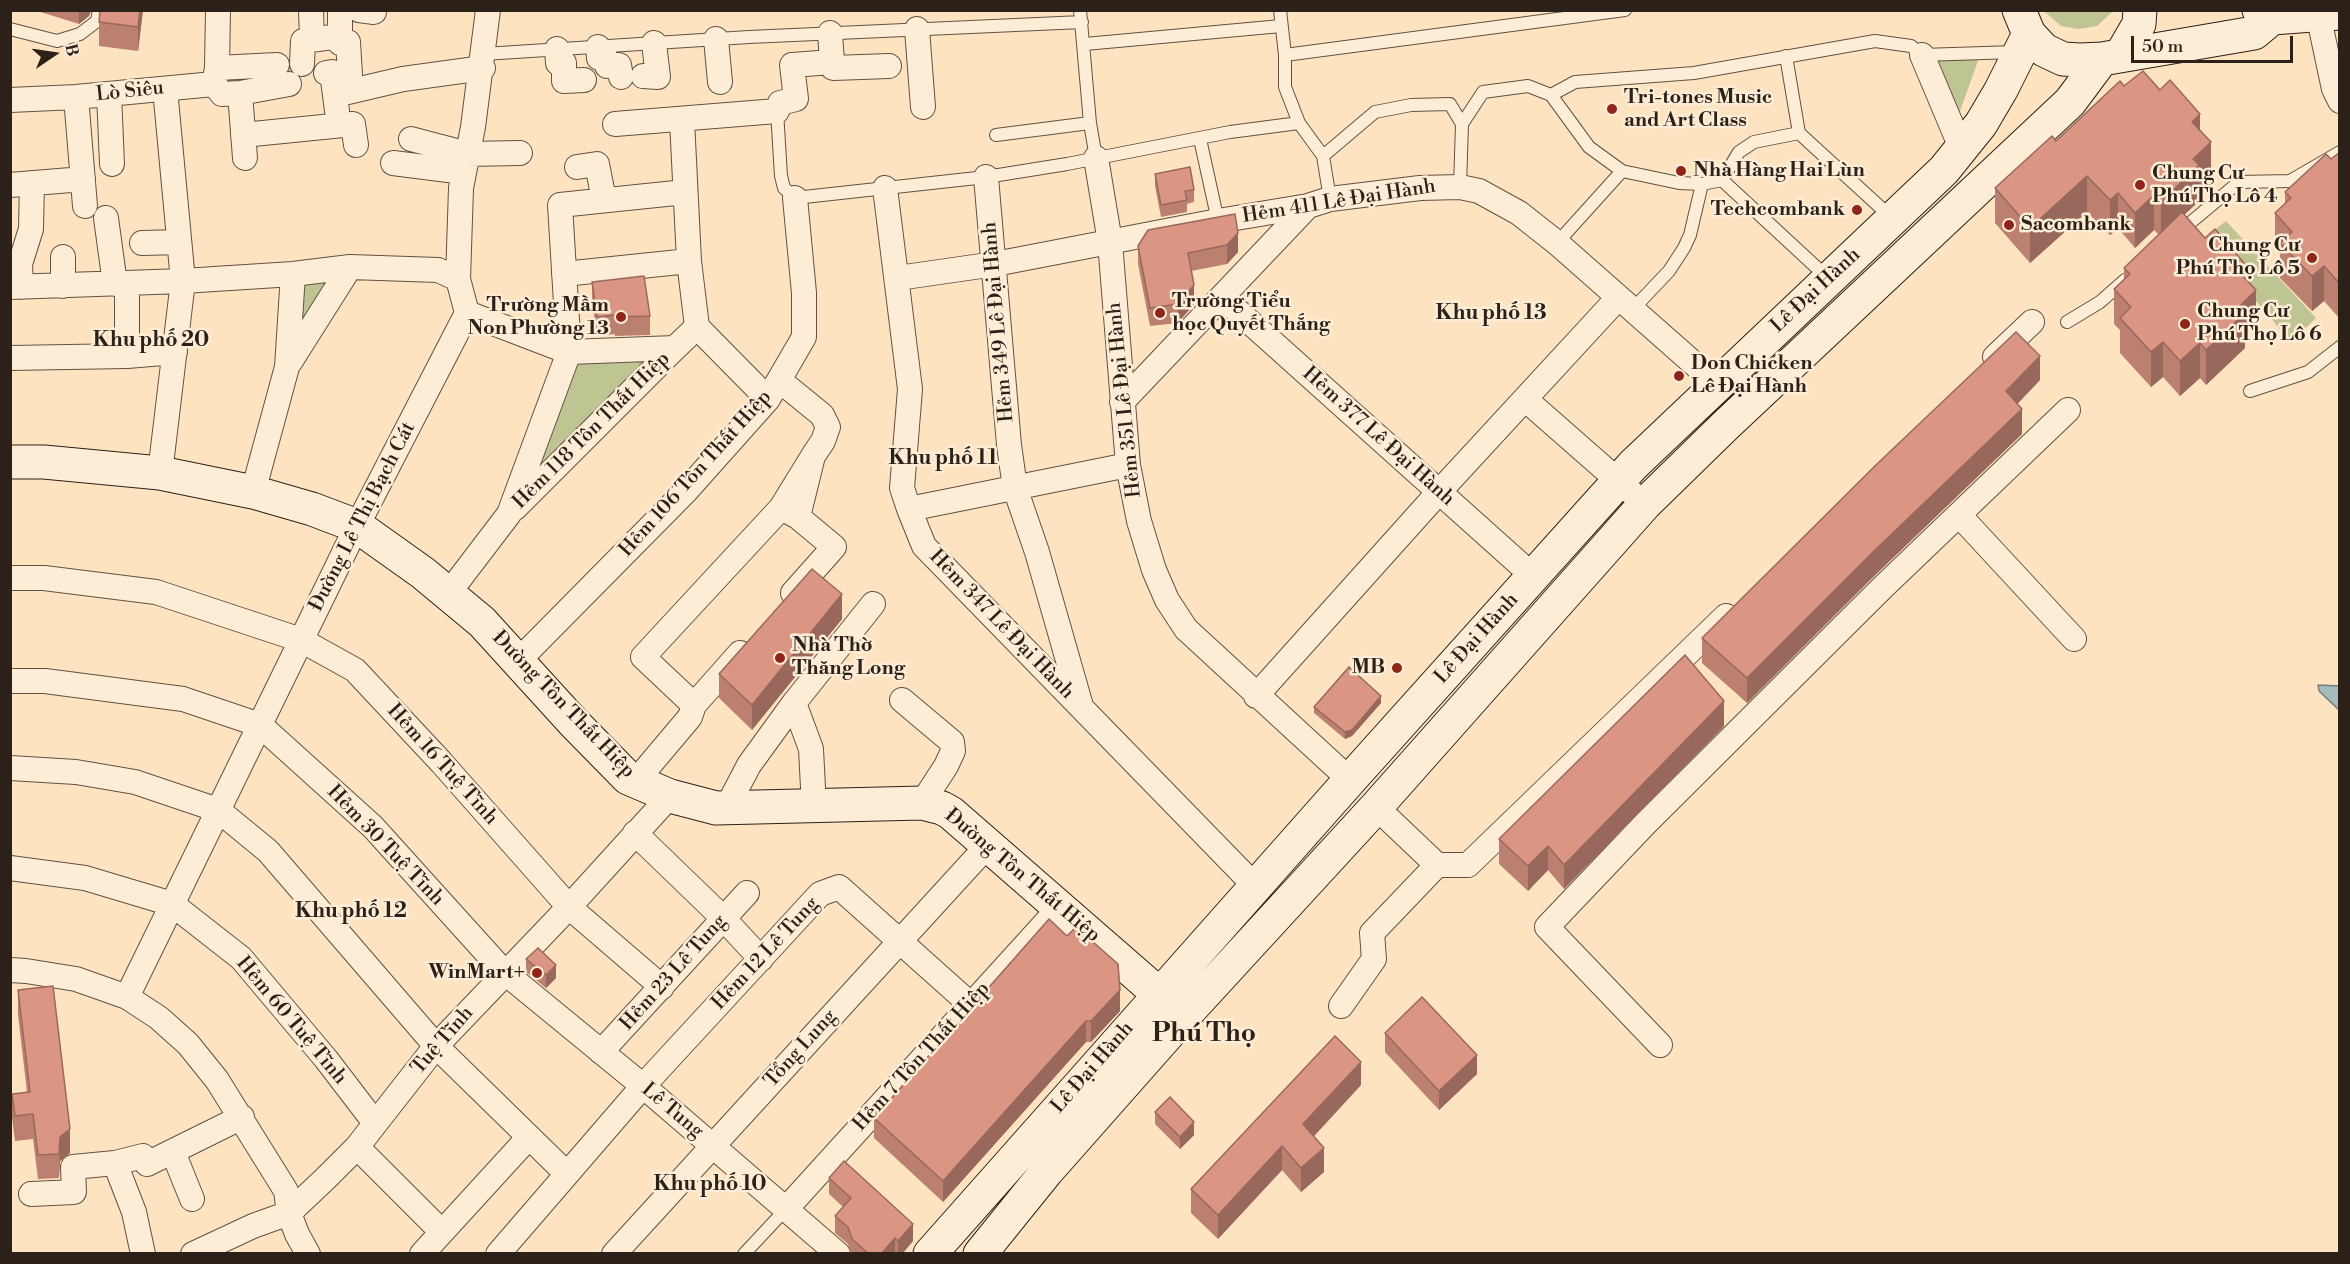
<!DOCTYPE html>
<html>
<head>
<meta charset="utf-8">
<style>
	body { margin:0 }
	#map { position:relative; width:2350px; height:1264px; overflow:hidden; background:#fee3c0; font-family:"Libre Bodoni",serif }
	canvas { display:block }
	.frame { position:absolute; inset:0; border:12px solid #2b2119; pointer-events:none }
	.north { position:absolute; left:24px; top:24px; width:60px; height:60px; -webkit-text-stroke:4px #feedd6; paint-order:stroke; rotate:77deg; font-size:16px; font-weight:700; line-height:24px; text-align:center; color:#2b2119 }
	.north::after { content:''; display:block; margin:auto; width:21px; height:27px; background:#2b2119; clip-path:polygon(50% 0,100% 100%,50% 72%,0 100%) }
	.scale { position:absolute; left:2131px; top:36px; width:162px; height:27px; box-sizing:border-box; border:3px solid #2b2119; border-top:0; padding-left:8px; font-size:18px; line-height:21px; white-space:nowrap; color:#2b2119; -webkit-text-stroke:4px #feedd6; paint-order:stroke }
</style>
</head>
<body>
<div id="map">
<canvas width="2350" height="1264"></canvas>
<div class="frame"></div>
<div class="north">B</div>
<div class="scale">50 m</div>
</div>
<script>
const g = document.querySelector('canvas').getContext('2d');
g.lineJoin = 'round';
function fill(path, color) {
  g.fillStyle = color;
  g.fill(path, 'evenodd');
}
function poly(rows) {
  const path = new Path2D();
  for (const r of rows) {
    path.moveTo(r[0], r[1]);
    for (let i = 2; i < r.length; i += 2) path.lineTo(r[i], r[i + 1]);
  }
  return path;
}
function strokePath(path, color, width, dash) {
  g.strokeStyle = color;
  g.lineWidth = width;
  g.lineCap = dash ? 'butt' : 'round';
  g.setLineDash(dash || []);
  g.stroke(path);
}
function label(font, color, halo, rows, align = 'center') {
  g.font = font + ' "Libre Bodoni",serif';
  g.lineWidth = 5;
  g.setLineDash([]);
  g.textBaseline = 'middle';
  g.strokeStyle = halo;
  g.fillStyle = color;
  for (const [text, x, y, turn = 0] of rows) {
    g.save();
    g.translate(x, y);
    g.rotate((+turn || 0) * Math.PI / 180);
    g.textAlign = isNaN(turn) ? turn : align;
    if (halo) g.strokeText(text, 0, 0);
    g.fillText(text, 0, 0);
    g.restore();
  }
}
fill(poly([
	[2044,11,2113,11,2097,26,2079,29,2061,26],
	[1934,56,1979,58,1955,125],
	[2226,221,2316,318,2291,342,2203,239],
	[342,268,296,345,303,270],
	[659,356,526,489,580,359]
]), '#bfc493');
const water = poly([
	[2318,685,2339,686,2339,710,2319,691,2318,685]
]);
fill(water, '#a6bbbe');
strokePath(water, '#757d7c', 1.5);
const lane = poly([
	[1080,10,1090,123,1096,158],
	[1280,10,1285,55,1285,87,1299,123,1323,156,1330,199],
	[10,29,57,41,80,34,97,21,99,10],
	[1085,44,1281,26],
	[484,54,749,37,1082,22],
	[1285,55,1625,10],
	[1786,56,1799,133,1892,218],
	[1551,95,1589,147,1622,171,1679,183,1702,184,1722,180],
	[777,111,781,176,784,188,795,198,986,177,1067,164,1230,132,1299,123],
	[996,135,1090,123],
	[1200,139,1218,221],
	[1323,156,1375,112,1411,105,1450,104,1462,124,1483,92,1528,86,1551,95,1575,82,1694,73,1875,41,1911,46,1922,55,2015,52],
	[1722,180,1829,279],
	[1722,180,1739,152,1754,142,1799,133],
	[1460,187,1462,124],
	[2178,233,2239,182,2290,181,2340,152],
	[1557,243,1622,171],
	[1633,309,1669,271,1684,248,1690,235,1702,184],
	[2067,322,2100,302,2125,280],
	[2250,391,2308,372,2340,347],
	[744,1254,786,1209]
]);
const street = poly([
	[311,10,312,40],
	[340,10,340,43,348,42,351,91],
	[359,10,374,12],
	[2318,14,2334,89,2340,101],
	[917,29,923,107],
	[830,33,832,62],
	[716,39,720,82],
	[598,47,599,58,605,57,607,66,619,65,621,77],
	[557,49,558,63,564,63,564,81,584,80],
	[1922,55,1962,150],
	[302,64,303,41,340,36],
	[217,68,277,65],
	[326,73,332,72,337,111],
	[643,76,658,77,654,43],
	[214,84,222,94,240,93,245,158],
	[214,84,217,68,218,10],
	[240,93,289,84],
	[109,94,112,164],
	[335,95,403,79,483,68],
	[76,97,85,206],
	[10,100,76,97,214,84],
	[682,120,689,261,697,327],
	[615,124,777,111,780,103,796,99,792,65,832,62,833,68,889,66],
	[243,135,353,124,356,145],
	[411,139,468,154,520,153],
	[1096,158,1110,242,1128,465,1139,521,1154,570,1167,600,1186,629,1350,780],
	[393,163,464,172],
	[577,167,597,164,604,200],
	[986,177,1009,445,1015,488,1037,552,1081,706],
	[10,185,83,179],
	[885,188,910,389,902,488,909,509,924,546,1256,887],
	[106,218,115,284],
	[142,243,179,242],
	[63,257,63,286],
	[564,274,689,261],
	[898,278,995,264,1218,221,1308,206,1330,199,1420,188,1460,187,1479,191,1519,213,1557,243,1717,384],
	[10,287,183,281,293,274,350,267,438,270,458,279],
	[21,287,20,264,31,229,32,183],
	[1223,298,1533,576],
	[467,313,569,352,675,348,697,327],
	[697,327,768,399],
	[127,356,127,283],
	[1995,357,2032,322],
	[10,358,127,356,175,352],
	[290,362,350,267],
	[779,380,822,415,828,427,823,441,813,456],
	[1525,399,1631,492],
	[1122,402,1308,206],
	[160,473,183,281,165,89],
	[253,492,287,367,293,274],
	[515,508,675,348],
	[909,509,1128,465],
	[785,510,798,517,834,547,793,593],
	[1959,515,2074,639],
	[10,578,44,578,156,592,301,640,355,670,441,762,569,907,662,987],
	[448,594,509,514,569,352,560,205,685,192],
	[518,661,686,491,768,399,804,337,804,293,795,198],
	[10,681,45,681,183,699,260,725,373,827,504,972,643,1086,838,1254],
	[1256,696,1439,492,1618,298],
	[902,700,952,742,953,751,946,766,922,803],
	[794,703,811,749,814,807],
	[694,705,643,657,781,508,813,456,798,517],
	[10,768,76,772,135,782,218,810,268,851,436,1046,567,1174],
	[636,781,690,717,694,705,740,653],
	[727,807,749,765,794,703,873,604],
	[1376,807,1437,865,1468,865,1726,616],
	[635,833,723,918,761,959],
	[10,868,85,878,172,904,241,958,326,1059,375,1123],
	[10,970,26,971,76,979,127,997,159,1018,188,1044,217,1080,286,1191,289,1213,297,1234,308,1254],
	[127,997,357,526,467,313,458,279,461,188,473,127,488,10],
	[1341,1006,1374,959,1372,933,1437,865],
	[1660,1045,1547,927,1645,824,1882,588,2068,410],
	[601,1052,747,893],
	[357,1147,442,1232],
	[173,1152,192,1199],
	[31,1194,74,1192,73,1167,115,1163],
	[786,1209,1060,907],
	[143,1254,134,1212,115,1163,143,1156,147,1164,242,1117],
	[193,1254,253,1226,289,1213,326,1178,357,1147,436,1046,569,907,670,796],
	[422,1254,529,1137],
	[498,1254,643,1086,820,894,839,887,970,1004],
	[614,1254,988,845]
]);
const secondary = poly([
	[2019,10,2029,34,2044,50,2063,59,2080,60,2102,59,2254,33,2272,18],
	[2259,10,2272,18,2340,13],
	[2121,55,2139,24,2140,10],
	[10,462,44,462,160,473,253,492,312,509,357,526,423,573,482,622,574,723,628,778,670,796,716,808,922,803,942,808,951,813,1176,1009],
	[930,1254,1350,780,1633,465,1944,170,1981,124,2001,90,2029,34],
	[980,1254,1047,1171,1184,1016,1376,807,1645,504,1726,425,2070,102,2102,59]
]);
strokePath(lane, '#605243', 14);
strokePath(street, '#605243', 26);
strokePath(secondary, '#2b2119', 35);
strokePath(lane, '#feedd6', 12);
strokePath(street, '#feedd6', 24);
strokePath(secondary, '#feedd6', 33);
fill(poly([
	[34,10,91,10,89,16,79,24],
	[99,10,143,10,138,51,99,46],
	[2160,90,2200,130,2211,177,2199,188,2199,201,2184,215,2205,238,2244,277,2256,325,2245,336,2245,348,2206,385,2200,378,2180,396,2163,377,2151,387,2120,353,2120,330,2114,324,2114,289,2124,279,2124,268,2159,235,2154,230,2135,248,2118,228,2110,235,2087,212,2030,263,1995,223,1995,188,2056,141],
	[2340,152,2340,319,2324,301,2312,311,2280,278,2280,254,2275,248,2275,213,2285,204,2285,192],
	[1155,174,1194,190,1194,202,1187,204,1187,212,1161,217,1155,186],
	[1235,214,1238,252,1227,264,1191,271,1194,304,1178,323,1150,326,1138,264,1138,246],
	[592,282,650,316,650,335,615,336,615,334,597,336,592,301],
	[2040,380,2017,404,2022,434,1872,578,1747,703,1702,663,1702,638],
	[842,619,752,730,719,698,719,674],
	[1381,703,1352,736,1345,739,1314,713,1314,707],
	[1724,726,1564,889,1548,870,1528,891,1499,864,1499,839],
	[1067,936,1120,1011,1091,1042,1086,1042,943,1202,874,1138,874,1118],
	[526,959,556,978,546,988,526,972],
	[18,990,70,1153,60,1161,59,1178,38,1179,33,1139,15,1141,12,1118,12,1094,27,1092,18,1015],
	[1385,1033,1477,1074,1439,1110,1385,1052],
	[1361,1085,1314,1136,1324,1172,1301,1192,1282,1170,1218,1239,1191,1213,1191,1189],
	[1155,1112,1194,1135,1180,1149,1155,1124],
	[829,1178,913,1241,902,1254,851,1254,848,1244,835,1233,835,1216,843,1207,829,1194]
]), '#bc8071');
fill(poly([
	[79,10,91,10,89,16,79,24],
	[140,10,143,10,138,51,138,27],
	[2200,114,2200,149,2192,122],
	[2211,142,2211,177,2199,188,2199,201,2161,237,2161,202,2193,159],
	[2087,176,2087,212,2030,263,2030,228],
	[2118,193,2118,228,2110,235,2110,200],
	[2154,195,2154,230,2135,248,2135,213],
	[1238,233,1238,252,1227,264,1227,245],
	[2244,263,2244,299,2237,270],
	[2324,266,2324,301,2312,311,2312,276],
	[1194,285,1194,304,1178,323,1178,304],
	[2256,290,2256,325,2245,336,2245,348,2206,385,2206,350,2239,307],
	[2163,342,2163,377,2151,387,2151,352],
	[2200,343,2200,378,2180,396,2180,361],
	[2040,356,2040,380,2006,416,2006,391],
	[2022,409,2022,434,1872,578,1747,703,1747,678,1872,553],
	[842,594,842,619,752,730,752,705],
	[1381,696,1381,703,1352,736,1345,739,1345,732],
	[1724,701,1724,726,1564,889,1564,865],
	[1548,846,1548,870,1528,891,1528,866],
	[556,965,556,978,546,988,546,975],
	[1120,990,1120,1011,1091,1042,1091,1021],
	[1086,1021,1086,1042,943,1202,943,1181],
	[1477,1055,1477,1074,1439,1110,1439,1091],
	[1361,1062,1361,1085,1303,1148,1303,1124],
	[1194,1122,1194,1135,1180,1149,1180,1137],
	[70,1129,70,1153,60,1161,59,1178,60,1137],
	[1282,1146,1282,1170,1218,1239,1218,1215],
	[1324,1148,1324,1172,1301,1192,1301,1168],
	[913,1224,913,1241,902,1254,898,1254,898,1241],
	[895,1238,895,1254,881,1254]
]), '#99685c');
const building = poly([
	[100,10,140,10,138,27,99,22,100,10],
	[2143,71,2160,90,2170,80,2200,114,2192,122,2211,142,2193,159,2199,165,2161,202,2154,195,2135,213,2118,193,2110,200,2087,176,2030,228,1995,188,2052,136,2056,141,2120,81,2124,86,2143,71],
	[2340,152,2340,284,2324,266,2312,276,2280,243,2292,232,2275,213,2291,198,2285,192,2326,154,2331,159,2340,152],
	[1190,167,1194,190,1185,191,1187,200,1161,205,1155,174,1190,167],
	[2182,212,2205,238,2215,229,2244,263,2237,270,2256,290,2239,307,2245,313,2206,350,2200,343,2180,361,2163,342,2151,352,2120,318,2131,307,2114,289,2130,274,2124,268,2182,212],
	[1235,214,1238,233,1227,245,1188,253,1194,285,1178,304,1150,308,1138,246,1148,230,1235,214],
	[644,276,650,316,615,317,615,315,597,317,592,282,644,276],
	[2016,332,2040,356,2006,391,2022,409,1872,553,1747,678,1702,638,1877,464,2016,332],
	[812,569,842,594,752,705,719,674,812,569],
	[1685,655,1724,701,1564,865,1548,846,1528,866,1499,839,1685,655],
	[1349,667,1381,696,1352,730,1345,732,1314,707,1349,667],
	[1049,919,1067,936,1076,927,1118,964,1120,990,1091,1021,1086,1021,943,1181,874,1118,1049,919],
	[538,948,556,965,546,975,526,959,538,948],
	[53,986,70,1129,60,1137,59,1154,38,1155,33,1114,15,1116,12,1094,30,1092,18,990,53,986],
	[1422,997,1477,1055,1439,1091,1385,1033,1422,997],
	[1335,1036,1361,1062,1303,1124,1324,1148,1301,1168,1282,1146,1218,1215,1191,1189,1335,1036],
	[1170,1097,1194,1122,1180,1137,1155,1112,1170,1097],
	[844,1161,913,1224,898,1241,895,1238,881,1254,869,1254,852,1239,848,1227,835,1216,851,1198,829,1178,844,1161]
]);
fill(building, '#db9583');
strokePath(building, '#99685c', 1.5);
for (const [x, y, r, color] of [
	[1612,109,6,"#8f2418"],
	[1681,171,6,"#8f2418"],
	[2140,185,6,"#8f2418"],
	[1857,210,6,"#8f2418"],
	[2009,225,6,"#8f2418"],
	[2312,258,6,"#8f2418"],
	[1160,313,6,"#8f2418"],
	[621,317,6,"#8f2418"],
	[2185,324,6,"#8f2418"],
	[1679,376,6,"#8f2418"],
	[780,658,6,"#8f2418"],
	[1397,668,6,"#8f2418"],
	[537,973,6,"#8f2418"]
]) {
  const dot = new Path2D();
  dot.arc(x, y, r, 0, 2 * Math.PI);
  g.fillStyle = color;
  g.fill(dot);
  strokePath(dot, '#feedd6', 2);
}
label('20px', '#2b2119', '#feedd6', [
	["Lò Siêu",130,92,-6],
	["Hẻm 411 Lê Đại Hành",1339,202,-9],
	["Lê Đại Hành",1816,291,-43],
	["Hẻm 349 Lê Đại Hành",999,322,-95],
	["Hẻm 351 Lê Đại Hành",1125,400,-96],
	["Hẻm 118 Tôn Thất Hiệp",592,431,-45],
	["Hẻm 377 Lê Đại Hành",1378,437,42],
	["Hẻm 106 Tôn Thất Hiệp",696,474,-48],
	["Đường Lê Thị Bạch Cát",363,517,-63],
	["Hẻm 347 Lê Đại Hành",1001,625,46],
	["Lê Đại Hành",1477,639,-48],
	["Đường Tôn Thất Hiệp",563,705,46],
	["Hẻm 16 Tuệ Tĩnh",442,765,48],
	["Hẻm 30 Tuệ Tĩnh",385,846,46],
	["Đường Tôn Thất Hiệp",1022,876,40],
	["Hẻm 12 Lê Tung",766,954,-47],
	["Hẻm 23 Lê Tung",674,973,-48],
	["Hẻm 60 Tuệ Tĩnh",291,1021,50],
	["Tuệ Tĩnh",443,1041,-49],
	["Tổng Lung",801,1049,-48],
	["Hẻm 7 Tôn Thất Hiệp",922,1057,-48],
	["Lê Đại Hành",1093,1068,-49],
	["Lê Tung",672,1111,40]
]);
label('bold 20px', '#2b2119', '#feedd6', [
	["Tri-tones Music",1624,98],
	["and Art Class",1624,121],
	["Nhà Hàng Hai Lùn",1693,171],
	["Chung Cư",2152,174],
	["Phú Thọ Lô 4",2152,197],
	["Techcombank",1845,210,"right"],
	["Sacombank",2021,225],
	["Chung Cư",2300,246,"right"],
	["Phú Thọ Lô 5",2300,269,"right"],
	["Trường Tiểu",1172,302],
	["học Quyết Thắng",1172,325],
	["Trường Mầm",609,306,"right"],
	["Non Phường 13",609,329,"right"],
	["Chung Cư",2197,312],
	["Phú Thọ Lô 6",2197,335],
	["Don Chicken",1691,364],
	["Lê Đại Hành",1691,387],
	["Nhà Thờ",792,646],
	["Thăng Long",792,669],
	["MB",1385,668,"right"],
	["WinMart+",525,973,"right"]
], 'left');
label('bold 21px', '#2b2119', '#feedd6', [
	["Khu phố 13",1491,314],
	["Khu phố 20",151,341],
	["Khu phố 11",943,459],
	["Khu phố 12",351,912],
	["Khu phố 10",710,1185]
]);
label('bold 26px', '#2b2119', '#feedd6', [
	["Phú Thọ",1204,1035]
]);
</script>
</body>
</html>
